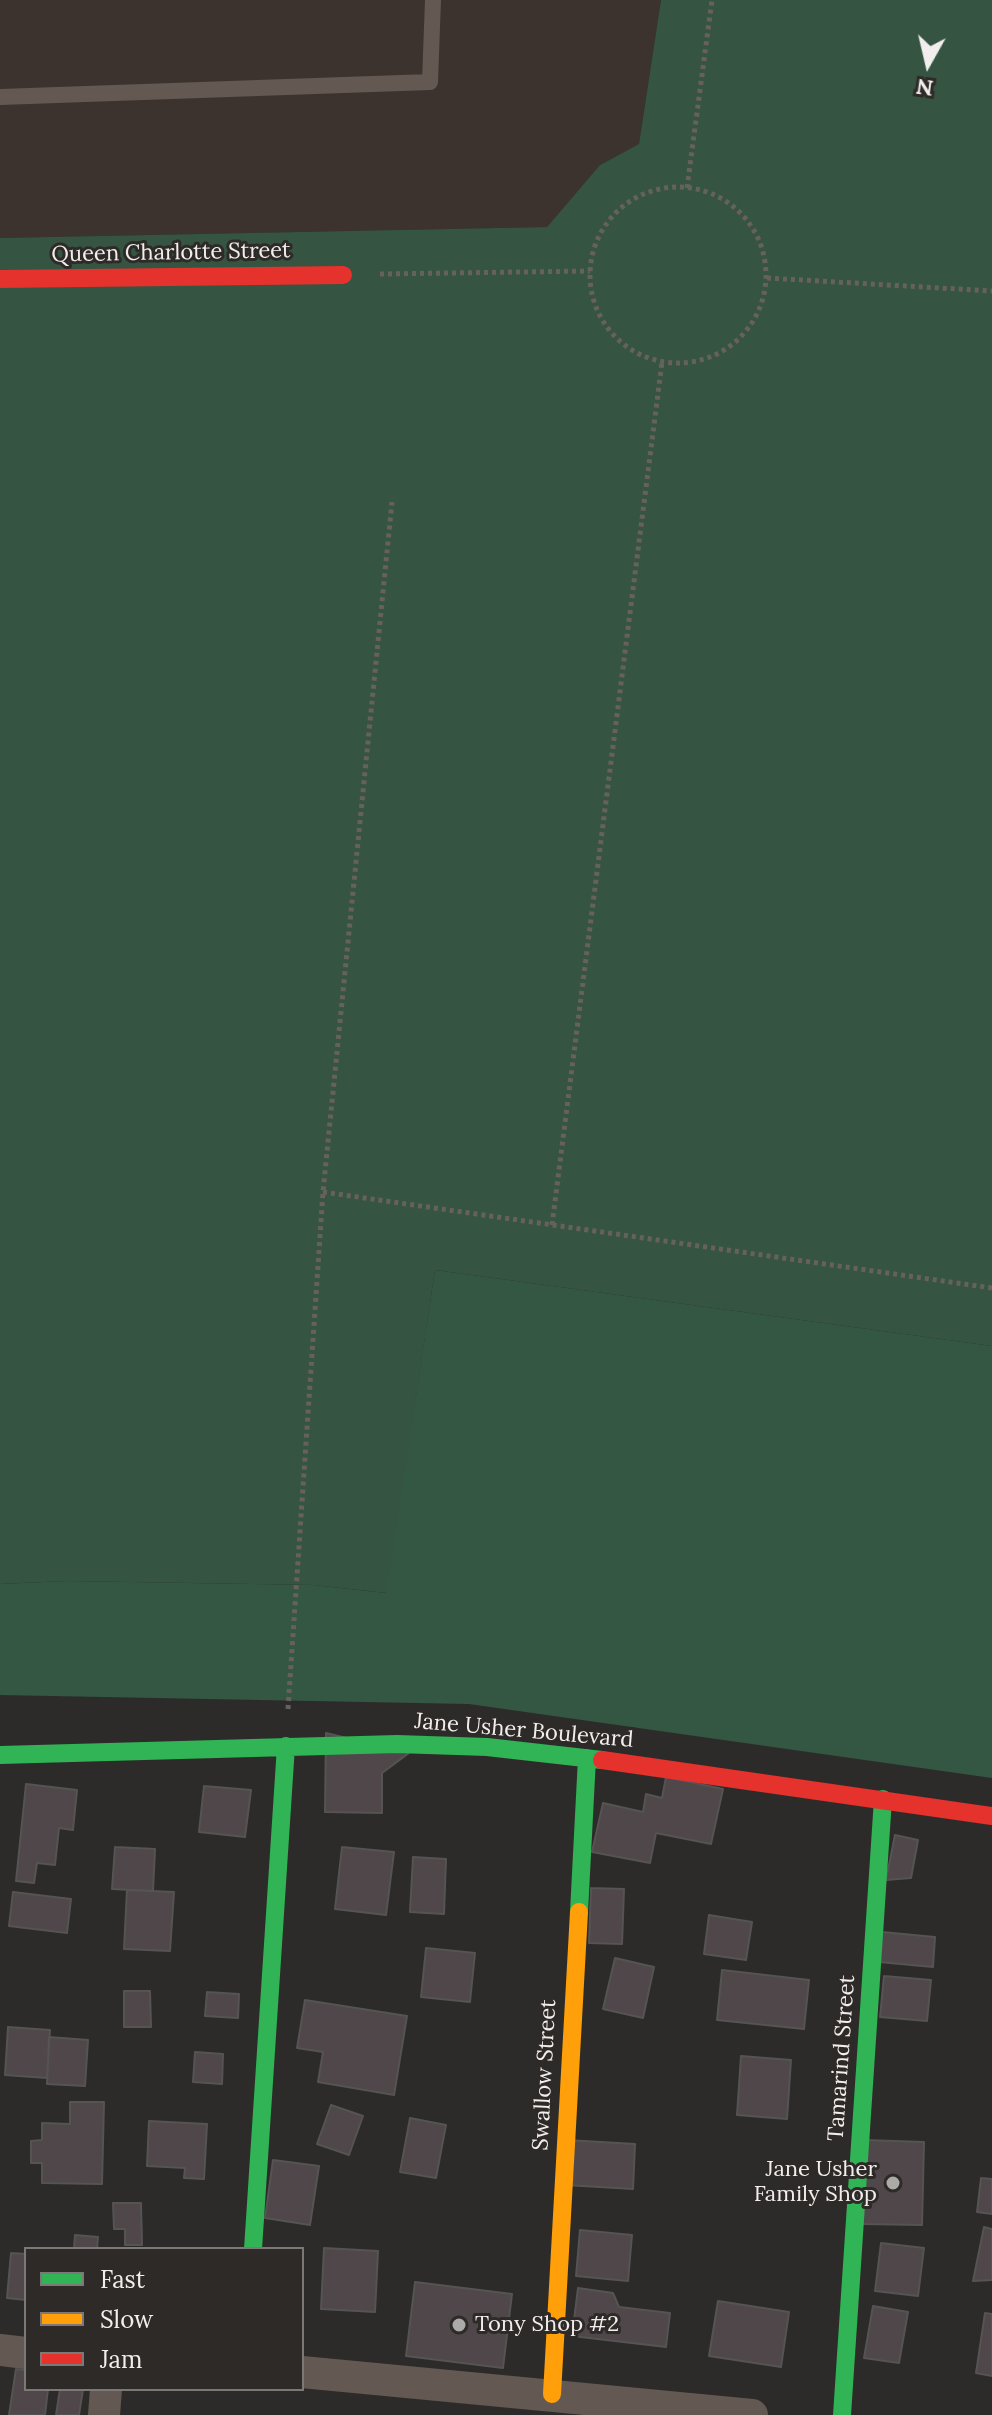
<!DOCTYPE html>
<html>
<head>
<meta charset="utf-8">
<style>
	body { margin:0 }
	#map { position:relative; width:992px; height:2415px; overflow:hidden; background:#2d2b29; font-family:Lora,serif }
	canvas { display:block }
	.legend { position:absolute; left:24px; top:2247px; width:280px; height:144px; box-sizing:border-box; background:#2e2a28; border:2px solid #7c7877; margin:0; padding:10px 14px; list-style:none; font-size:24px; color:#f1eeed }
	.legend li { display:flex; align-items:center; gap:16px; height:40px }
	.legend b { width:40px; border:2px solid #7c7877 }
	.north { position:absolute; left:888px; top:24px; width:80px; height:80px; -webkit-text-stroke:6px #2e2a28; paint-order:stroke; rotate:188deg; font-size:22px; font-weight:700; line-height:32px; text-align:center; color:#f1eeed }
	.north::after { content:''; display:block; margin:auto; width:28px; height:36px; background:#f1eeed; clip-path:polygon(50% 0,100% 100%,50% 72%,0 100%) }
</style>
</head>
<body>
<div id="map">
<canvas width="992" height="2415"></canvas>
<ul class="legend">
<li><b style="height:10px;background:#30b455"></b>Fast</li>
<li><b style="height:10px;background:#ff9f0a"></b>Slow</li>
<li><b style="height:10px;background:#e5322d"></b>Jam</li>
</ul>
<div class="north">N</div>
</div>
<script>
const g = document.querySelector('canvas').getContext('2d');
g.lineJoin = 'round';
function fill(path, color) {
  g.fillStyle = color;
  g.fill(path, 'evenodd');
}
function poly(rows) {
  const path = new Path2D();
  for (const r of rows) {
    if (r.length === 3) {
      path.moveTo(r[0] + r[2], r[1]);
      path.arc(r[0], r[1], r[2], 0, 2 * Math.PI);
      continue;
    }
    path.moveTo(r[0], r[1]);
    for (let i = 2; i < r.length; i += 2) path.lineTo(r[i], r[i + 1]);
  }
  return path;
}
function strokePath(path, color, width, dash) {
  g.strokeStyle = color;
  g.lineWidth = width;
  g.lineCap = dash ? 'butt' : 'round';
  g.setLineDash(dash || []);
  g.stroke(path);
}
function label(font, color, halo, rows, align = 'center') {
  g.font = font + ' Lora,serif';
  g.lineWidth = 6;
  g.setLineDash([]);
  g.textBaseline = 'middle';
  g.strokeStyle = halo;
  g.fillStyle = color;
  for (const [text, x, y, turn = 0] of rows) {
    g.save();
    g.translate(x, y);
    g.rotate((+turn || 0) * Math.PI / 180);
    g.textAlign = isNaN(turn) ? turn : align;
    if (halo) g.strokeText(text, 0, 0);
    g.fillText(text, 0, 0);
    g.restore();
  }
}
fill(poly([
	[0,0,661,0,639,144,600,165,547,227,0,238]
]), '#3c332f');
fill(poly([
	[661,0,992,0,992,1346,435,1270,387,1593,313,1585,67,1581,0,1584,0,238,547,227,600,165,639,144]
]), '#355441');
fill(poly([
	[435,1270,992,1346,992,1778,469,1704,0,1695,0,1584,67,1581,313,1585,386,1593]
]), '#345743');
const building = poly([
	[326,1733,409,1753,382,1773,382,1813,325,1812,326,1733],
	[666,1777,723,1789,711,1844,656,1833,650,1863,592,1852,603,1803,643,1812,646,1794,662,1798,666,1777],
	[26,1784,77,1790,73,1830,59,1828,55,1865,37,1863,34,1883,16,1881,26,1784],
	[204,1786,251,1790,245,1837,199,1832,204,1786],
	[895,1835,918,1840,911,1878,886,1880,895,1835],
	[115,1847,155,1849,153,1891,112,1889,115,1847],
	[342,1847,394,1852,386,1915,335,1909,342,1847],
	[413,1857,446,1859,444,1914,410,1912,413,1857],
	[591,1888,624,1889,622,1944,589,1943,591,1888],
	[127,1890,174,1892,170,1951,124,1949,127,1890],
	[13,1892,71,1899,67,1933,9,1926,13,1892],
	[709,1915,752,1922,746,1960,704,1954,709,1915],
	[882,1932,935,1937,933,1967,879,1962,882,1932],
	[426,1948,475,1953,470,2002,421,1997,426,1948],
	[615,1958,654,1967,643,2018,603,2009,615,1958],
	[722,1970,809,1980,804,2029,717,2020,722,1970],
	[884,1976,931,1980,927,2021,880,2017,884,1976],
	[124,1991,150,1991,151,2027,124,2027,124,1991],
	[207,1992,239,1994,238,2018,205,2016,207,1992],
	[305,2000,407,2016,394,2095,318,2082,323,2052,297,2048,305,2000],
	[8,2027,50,2030,47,2078,5,2075,8,2027],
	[49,2037,88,2040,85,2086,47,2084,49,2037],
	[195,2052,223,2054,222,2084,193,2082,195,2052],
	[741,2056,791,2060,787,2119,737,2115,741,2056],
	[70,2102,104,2102,102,2184,42,2183,42,2163,31,2163,31,2141,42,2140,42,2123,70,2124,70,2102],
	[331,2105,363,2116,349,2155,317,2144,331,2105],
	[410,2118,446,2125,436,2178,400,2172,410,2118],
	[149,2121,207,2124,204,2179,184,2178,185,2168,147,2166,149,2121],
	[567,2140,635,2144,633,2189,565,2185,567,2140],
	[864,2140,924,2142,922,2225,863,2224,864,2140],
	[273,2160,319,2166,310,2225,265,2218,273,2160],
	[981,2178,992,2179,992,2214,977,2212,981,2178],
	[113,2203,141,2203,142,2245,125,2245,125,2229,114,2229,113,2203],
	[984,2227,992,2229,992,2280,973,2281,984,2227],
	[580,2230,632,2235,628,2281,576,2276,580,2230],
	[75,2235,98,2237,97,2249,74,2249,75,2235],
	[881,2243,924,2248,918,2296,875,2291,881,2243],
	[324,2248,378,2251,375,2312,321,2309,324,2248],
	[11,2253,26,2254,26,2300,7,2298,11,2253],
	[415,2282,512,2294,503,2368,406,2356,415,2282],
	[578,2288,613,2293,619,2307,670,2313,666,2347,572,2336,578,2288],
	[718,2301,789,2312,781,2367,709,2356,718,2301],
	[873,2306,908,2312,899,2363,864,2358,873,2306],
	[985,2313,992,2314,992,2376,976,2373,985,2313],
	[16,2369,26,2370,26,2389,48,2389,45,2415,9,2415,16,2369],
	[60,2389,83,2389,79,2415,56,2415,60,2389]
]);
fill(building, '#4f474a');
strokePath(building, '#555453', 2);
strokePath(poly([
	[678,275,88],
	[687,188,712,0],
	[380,274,590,271],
	[767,278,992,291],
	[323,1192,992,1288],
	[552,1225,662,362],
	[288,1709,323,1192,392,502]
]), '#67615d', 5, [4, 4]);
strokePath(poly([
	[0,97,430,82,433,0]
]), '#635952', 16);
strokePath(poly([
	[0,2350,26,2353],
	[302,2372,752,2415],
	[104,2415,106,2389]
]), '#635952', 32);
strokePath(poly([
	[0,1755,397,1744,487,1747,602,1760],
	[579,1912,587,1758],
	[253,2249,286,1746],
	[842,2415,883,1799]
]), '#30b455', 18);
strokePath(poly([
	[552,2394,579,1912]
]), '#ff9f0a', 18);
strokePath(poly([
	[0,279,343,275],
	[602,1760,992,1816]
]), '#e5322d', 18);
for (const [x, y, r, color] of [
	[893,2183,8,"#acaaa8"],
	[459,2325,8,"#acaaa8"]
]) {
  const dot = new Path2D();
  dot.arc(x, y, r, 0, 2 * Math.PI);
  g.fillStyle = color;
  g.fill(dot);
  strokePath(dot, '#2e2a28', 3);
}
label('22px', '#f1eeed', '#2e2a28', [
	["Queen Charlotte Street",171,253,-1],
	["Jane Usher Boulevard",524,1731,5],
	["Tamarind Street",842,2058,-86],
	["Swallow Street",545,2075,-87]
]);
label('22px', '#f1eeed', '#2e2a28', [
	["Jane Usher",877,2170],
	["Family Shop",877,2195],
	["Tony Shop #2",475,2325,"left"]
], 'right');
</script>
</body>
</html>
